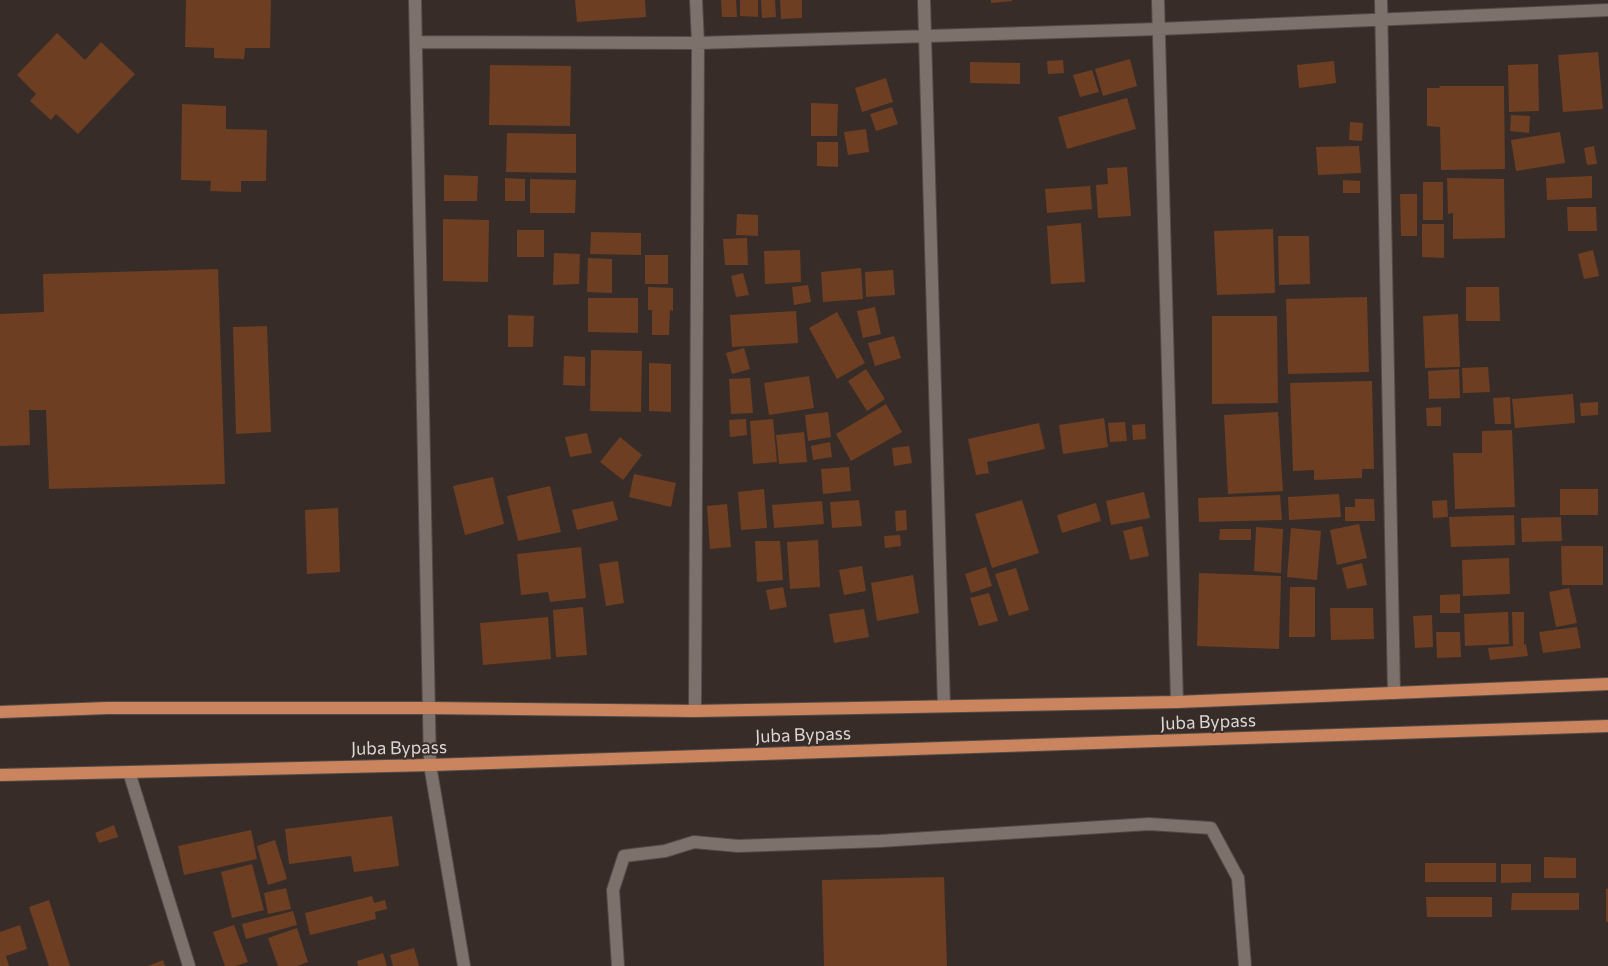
<!DOCTYPE html>
<html>
<head>
<meta charset="utf-8">
<style>
	body { margin:0 }
	canvas { display:block; background:#372c27 }
</style>
</head>
<body>
<canvas width="1608" height="966"></canvas>
<script>
const g = document.querySelector('canvas').getContext('2d');
g.lineJoin = 'round';
function fill(path, color) {
  g.fillStyle = color;
  g.fill(path, 'evenodd');
}
function poly(rows) {
  const path = new Path2D();
  for (const r of rows) {
    path.moveTo(r[0], r[1]);
    for (let i = 2; i < r.length; i += 2) path.lineTo(r[i], r[i + 1]);
  }
  return path;
}
function strokePath(path, color, width, dash) {
  g.strokeStyle = color;
  g.lineWidth = width;
  g.lineCap = dash ? 'butt' : 'round';
  g.setLineDash(dash || []);
  g.stroke(path);
}
function label(font, color, halo, rows, align = 'center') {
  g.font = font + ' Commissioner,sans-serif';
  g.lineWidth = 4;
  g.setLineDash([]);
  g.textBaseline = 'middle';
  g.strokeStyle = halo;
  g.fillStyle = color;
  for (const [text, x, y, turn = 0] of rows) {
    g.save();
    g.translate(x, y);
    g.rotate((+turn || 0) * Math.PI / 180);
    g.textAlign = isNaN(turn) ? turn : align;
    if (halo) g.strokeText(text, 0, 0);
    g.fillText(text, 0, 0);
    g.restore();
  }
}
fill(poly([
	[186,0,271,0,270,48,245,48,244,59,214,58,214,48,185,47],
	[575,0,645,0,646,17,577,22],
	[721,0,736,0,737,17,722,17],
	[740,0,758,0,758,17,740,16],
	[761,0,775,0,776,17,762,18],
	[780,0,802,0,802,18,781,19],
	[991,0,1012,0,1012,1,991,3],
	[57,33,85,60,101,42,135,74,78,134,56,114,51,120,30,101,36,94,17,75],
	[1598,52,1603,109,1563,112,1558,55],
	[1130,59,1137,86,1103,96,1095,69],
	[1063,60,1064,73,1048,74,1047,61],
	[1334,61,1336,83,1299,88,1297,65],
	[970,62,1020,63,1020,84,970,83],
	[1538,64,1539,111,1509,112,1508,65],
	[490,65,571,66,570,126,489,125],
	[1092,70,1099,92,1080,97,1073,75],
	[886,78,893,102,862,112,855,88],
	[1439,86,1504,86,1505,169,1441,170,1440,127,1427,126,1427,88,1440,88],
	[1127,98,1136,129,1067,149,1058,117],
	[811,103,838,104,837,136,811,136],
	[182,104,226,106,226,129,267,130,266,181,241,181,241,192,210,191,211,181,181,180],
	[892,107,898,124,876,131,870,114],
	[1511,115,1530,116,1529,133,1510,131],
	[1350,122,1363,123,1362,141,1349,140],
	[866,129,869,152,848,155,844,132],
	[1560,132,1565,163,1516,171,1511,140],
	[507,133,576,134,576,173,506,172],
	[817,142,838,142,838,167,817,166],
	[1359,146,1361,173,1318,175,1316,147],
	[1594,146,1597,164,1587,165,1584,148],
	[1127,167,1131,216,1098,218,1096,185,1108,184,1107,168],
	[444,175,478,176,477,201,444,201],
	[1592,176,1592,198,1547,200,1546,178],
	[505,178,525,179,525,201,505,201],
	[1447,178,1504,179,1505,238,1453,239,1453,213,1448,214],
	[530,179,576,180,575,213,530,213],
	[1343,180,1360,181,1360,193,1343,193],
	[1423,182,1443,182,1443,220,1423,220],
	[1090,186,1092,209,1047,213,1045,189],
	[1400,194,1417,194,1417,236,1401,236],
	[1567,207,1596,207,1597,231,1568,231],
	[737,214,758,215,758,236,736,235],
	[443,219,489,220,488,282,443,281],
	[1081,223,1085,282,1051,284,1047,226],
	[1422,224,1444,224,1444,258,1422,257],
	[1273,229,1275,293,1217,295,1214,231],
	[517,230,544,230,544,257,517,257],
	[591,232,641,233,641,255,590,254],
	[1278,236,1309,236,1310,284,1279,285],
	[747,238,748,265,725,265,723,239],
	[800,250,801,282,765,284,764,251],
	[1593,250,1599,276,1584,279,1578,254],
	[554,253,580,254,579,284,553,285],
	[645,255,668,255,668,284,645,284],
	[588,258,612,259,612,293,587,292],
	[861,268,863,299,823,302,821,272],
	[218,269,225,484,49,489,46,410,29,410,30,445,0,446,0,314,44,312,43,274],
	[893,270,895,295,866,297,865,272],
	[743,273,749,295,736,297,731,276],
	[808,285,811,302,794,305,792,287],
	[648,287,673,288,673,311,670,310,669,335,652,335,652,310,648,310],
	[1466,287,1499,287,1500,321,1466,321],
	[1367,297,1369,372,1288,374,1286,299],
	[588,298,638,298,638,333,588,332],
	[875,307,881,334,863,338,857,311],
	[796,311,798,343,732,347,730,315],
	[837,312,865,363,837,379,809,328],
	[1458,314,1460,367,1425,368,1423,316],
	[508,315,534,316,533,347,508,347],
	[1212,316,1277,316,1278,403,1212,404],
	[267,326,271,432,236,434,233,327],
	[894,336,901,358,875,366,868,343],
	[744,348,750,369,732,374,726,353],
	[591,350,642,351,641,412,590,411],
	[564,356,585,357,585,386,563,385],
	[649,363,671,364,671,412,649,411],
	[1488,367,1490,392,1463,393,1462,368],
	[866,369,885,399,867,411,848,381],
	[1459,369,1460,398,1429,399,1428,371],
	[809,376,814,408,769,415,764,383],
	[750,378,753,413,731,414,729,379],
	[1372,381,1374,469,1362,469,1362,478,1314,480,1314,470,1293,471,1290,383],
	[1573,394,1575,423,1515,428,1512,399],
	[1510,397,1511,424,1495,424,1493,398],
	[1598,402,1598,415,1581,416,1580,403],
	[886,404,902,432,851,461,836,434],
	[1441,407,1441,426,1427,426,1426,408],
	[828,412,831,437,808,441,805,415],
	[1278,412,1283,491,1228,494,1224,415],
	[1104,418,1108,447,1063,454,1059,425],
	[746,419,747,435,730,437,729,420],
	[773,419,777,462,753,464,750,421],
	[1125,422,1127,441,1110,442,1108,423],
	[1039,423,1045,449,987,462,989,473,976,475,968,439],
	[1145,424,1146,439,1133,440,1132,425],
	[1512,430,1515,507,1455,509,1453,453,1482,453,1482,431],
	[804,432,807,462,779,464,776,435],
	[587,433,592,453,570,457,565,437],
	[620,437,642,455,623,480,600,462],
	[830,442,832,457,813,460,811,446],
	[909,446,912,463,894,466,892,448],
	[849,467,851,491,823,494,821,469],
	[634,474,676,483,671,507,629,497],
	[493,477,504,524,465,535,453,486],
	[550,486,561,532,518,541,507,496],
	[764,489,767,528,741,530,738,492],
	[1560,489,1598,489,1598,515,1560,515],
	[1144,492,1150,518,1111,525,1106,501],
	[1339,494,1341,517,1289,520,1288,497],
	[1280,495,1282,520,1199,522,1198,498],
	[1355,499,1374,499,1375,521,1345,521,1345,507,1355,507],
	[859,500,862,526,832,528,830,502],
	[1022,500,1039,553,992,568,975,514],
	[1447,500,1448,517,1433,518,1432,501],
	[613,501,618,520,577,530,572,510],
	[822,501,824,524,774,528,772,505],
	[1096,503,1101,521,1062,533,1057,515],
	[727,504,731,547,710,549,707,506],
	[338,508,340,572,307,574,305,510],
	[906,510,907,530,896,531,895,511],
	[1514,515,1515,545,1451,547,1449,517],
	[1561,517,1562,541,1522,542,1521,518],
	[1359,524,1367,558,1337,565,1330,530],
	[1142,526,1149,556,1130,560,1123,531],
	[1256,527,1283,529,1281,573,1254,571],
	[1291,528,1321,531,1317,580,1287,577],
	[1220,529,1251,529,1251,540,1219,540],
	[900,535,901,546,885,548,884,536],
	[818,540,820,587,790,589,787,542],
	[755,541,780,541,783,580,757,582],
	[1561,546,1603,546,1603,585,1562,585],
	[581,547,586,598,550,602,548,592,521,595,517,554],
	[1509,558,1510,594,1463,596,1462,560],
	[618,561,624,603,606,606,599,564],
	[1362,563,1367,585,1347,589,1342,568],
	[862,566,866,591,844,595,839,570],
	[986,567,992,586,971,593,965,574],
	[1016,568,1029,610,1009,616,995,574],
	[1199,573,1281,576,1279,649,1197,646],
	[913,575,919,613,877,621,871,583],
	[783,587,787,607,770,610,766,590],
	[1290,587,1315,587,1315,637,1289,637],
	[1569,588,1577,623,1556,627,1549,592],
	[989,593,998,621,979,626,970,598],
	[1460,594,1460,613,1440,613,1440,595],
	[583,607,587,655,556,657,553,610],
	[1330,608,1373,608,1374,639,1331,640],
	[864,609,869,637,834,643,829,614],
	[1508,612,1509,644,1465,646,1464,614],
	[1512,612,1524,612,1524,645,1526,644,1528,656,1490,660,1488,648,1513,646],
	[1432,615,1433,647,1415,648,1413,616],
	[548,617,551,659,483,665,480,623],
	[1577,627,1581,648,1543,653,1539,632],
	[1436,632,1460,632,1461,657,1437,658],
	[392,816,399,866,354,872,351,856,289,864,285,829],
	[114,825,118,837,99,843,95,833],
	[251,830,257,859,184,875,178,846],
	[275,840,287,879,268,885,257,846],
	[1544,857,1576,858,1576,878,1544,878],
	[1425,863,1496,863,1496,882,1425,882],
	[252,864,264,910,232,918,221,872],
	[1501,864,1531,864,1531,882,1501,883],
	[944,877,947,966,824,966,822,880],
	[286,888,291,909,268,914,264,893],
	[1606,889,1608,889,1608,922,1606,922],
	[1512,893,1579,893,1579,910,1511,910],
	[372,896,374,903,385,900,387,909,375,912,376,919,310,935,305,913],
	[1426,897,1492,897,1492,917,1427,917],
	[49,900,70,966,49,966,29,907],
	[293,911,297,925,246,939,242,924],
	[20,925,27,949,6,956,9,966,0,966,0,932],
	[234,925,248,962,236,966,225,966,213,932],
	[297,928,308,962,297,966,278,966,268,938],
	[414,948,419,966,393,966,390,955],
	[383,953,387,966,358,966,357,961],
	[163,960,165,966,148,966]
]), '#6d3e22');
const minor = poly([
	[415,0,430,765,464,966],
	[924,0,944,706],
	[1158,0,1177,702],
	[1381,0,1394,693],
	[416,42,698,43,1159,29,1608,10],
	[695,711,698,43,696,0],
	[129,772,189,966],
	[618,966,613,890,624,856,665,851,694,842,738,846,880,841,1149,824,1211,828,1238,878,1245,966]
]);
const major = poly([
	[0,712,108,708,429,708,695,711,1177,702,1608,684],
	[0,775,430,765,1608,726]
]);
strokePath(minor, '#534b47', 14);
strokePath(major, '#534b47', 14);
strokePath(minor, '#7d716b', 12);
strokePath(major, '#cb855e', 12);
label('18px', '#ddd7d3', '#372c27', [
	["Juba Bypass",1208,722,-2],
	["Juba Bypass",803,735,-2],
	["Juba Bypass",399,748,-1]
]);
</script>
</body>
</html>
